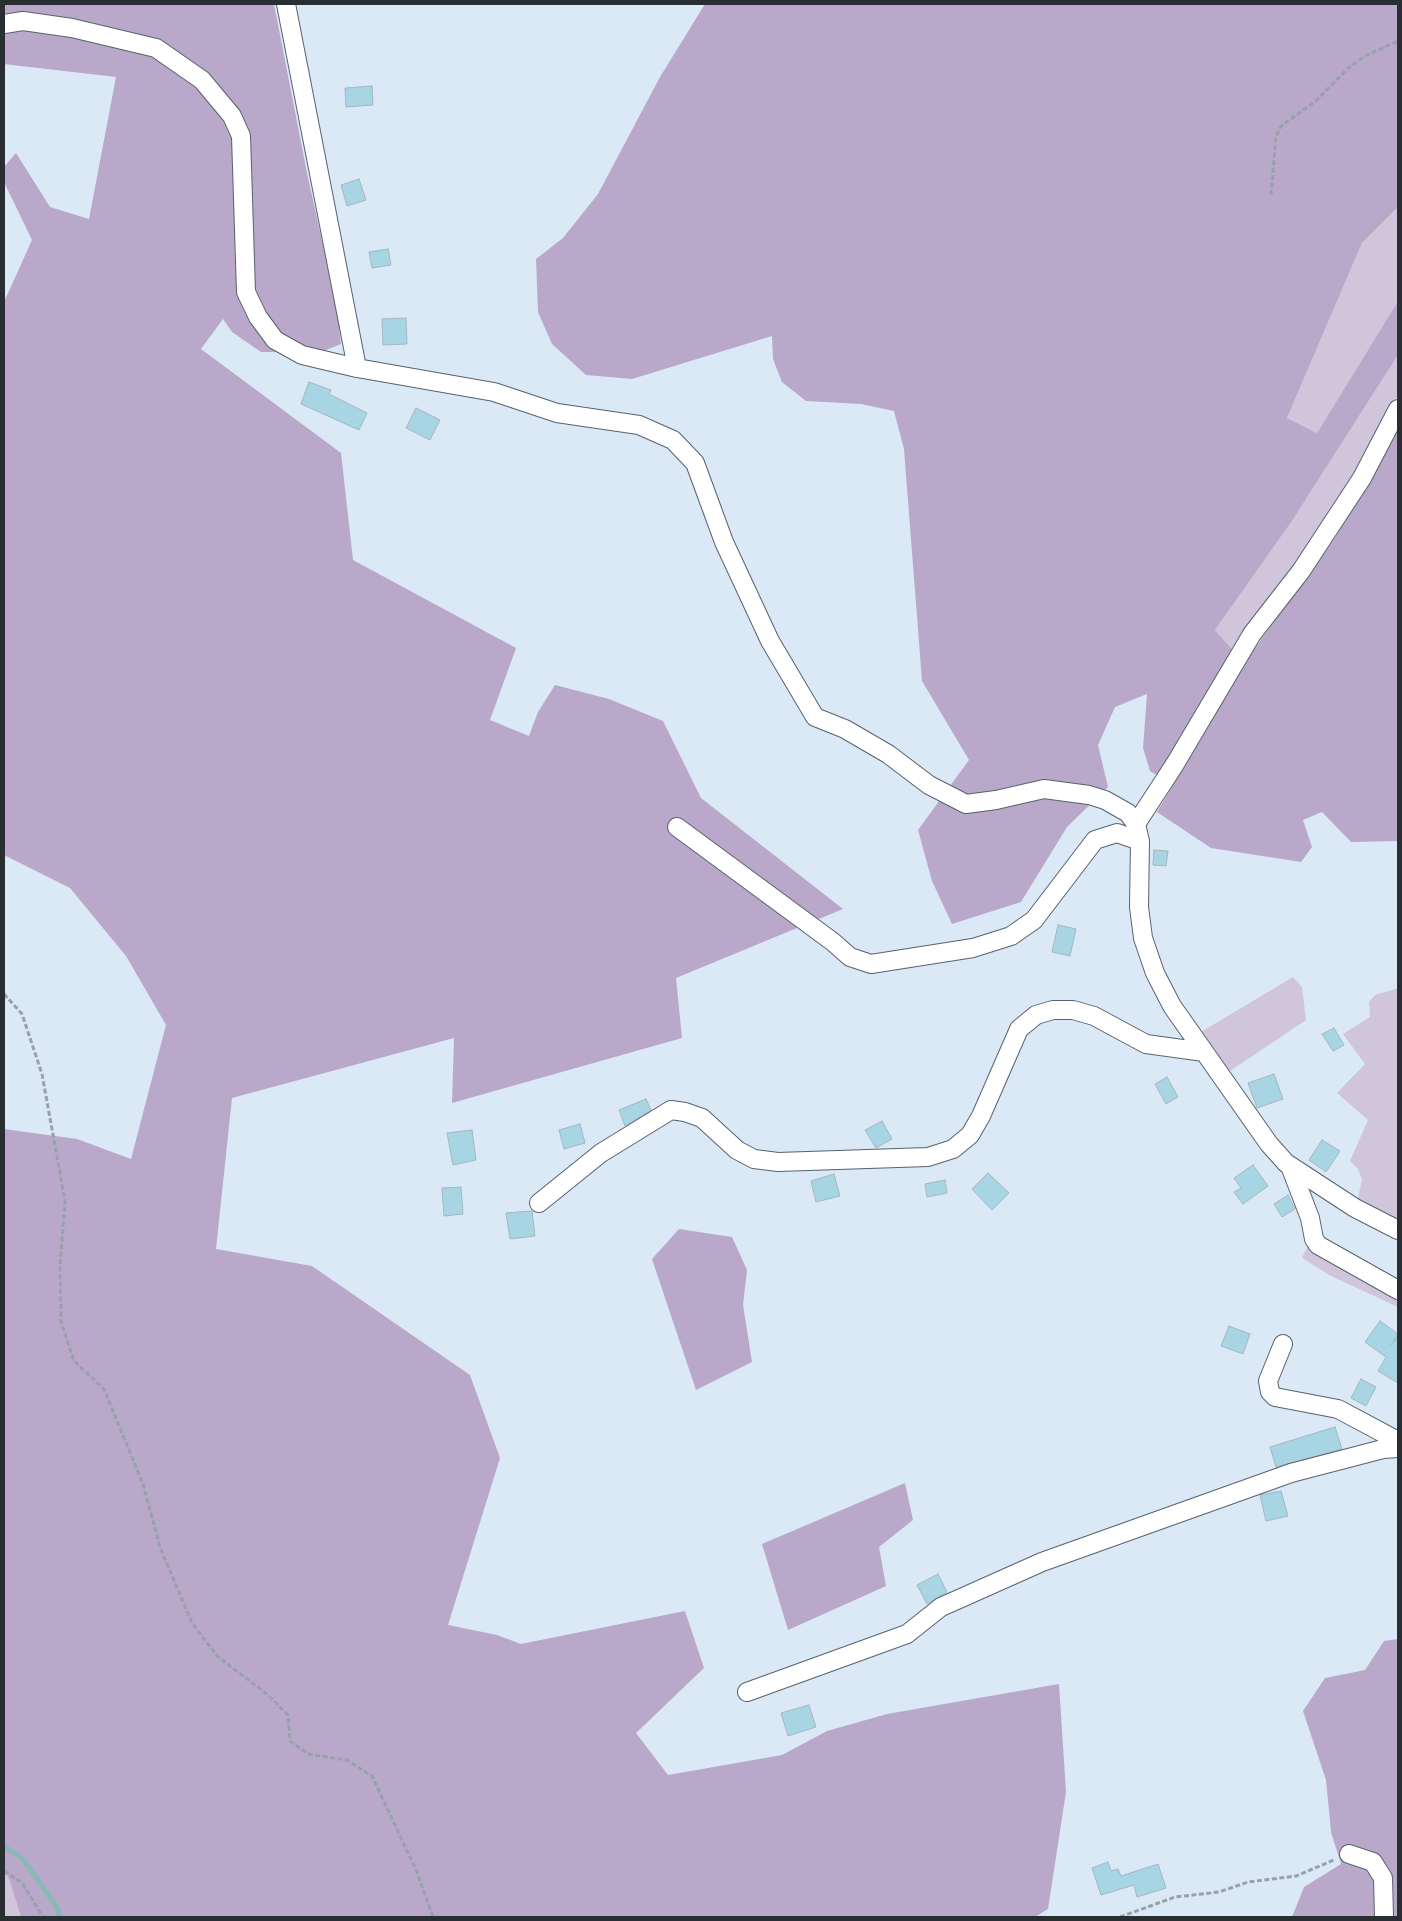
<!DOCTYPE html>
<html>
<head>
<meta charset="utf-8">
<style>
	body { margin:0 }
	#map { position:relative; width:1402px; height:1921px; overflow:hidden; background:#dbe8f6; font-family:Karla,sans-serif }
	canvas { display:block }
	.frame { position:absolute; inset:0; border:5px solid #292e33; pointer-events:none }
</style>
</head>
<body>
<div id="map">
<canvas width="1402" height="1921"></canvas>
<div class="frame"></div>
</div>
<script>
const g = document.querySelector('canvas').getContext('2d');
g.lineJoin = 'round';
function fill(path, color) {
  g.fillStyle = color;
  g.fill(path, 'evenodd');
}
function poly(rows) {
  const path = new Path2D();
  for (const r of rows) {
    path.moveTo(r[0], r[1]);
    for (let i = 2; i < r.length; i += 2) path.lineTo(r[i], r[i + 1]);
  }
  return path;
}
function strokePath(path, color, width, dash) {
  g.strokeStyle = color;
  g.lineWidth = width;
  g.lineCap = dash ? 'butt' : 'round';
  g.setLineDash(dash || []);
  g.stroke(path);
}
fill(poly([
	[1398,207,1398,301,1317,433,1287,418,1362,243],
	[1398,355,1398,395,1331,518,1232,649,1215,630,1292,521],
	[1293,977,1302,987,1306,1020,1230,1071,1201,1032],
	[1398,988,1398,1223,1357,1202,1362,1179,1358,1169,1350,1161,1368,1120,1337,1093,1365,1064,1343,1034,1370,1017,1369,1002,1375,995],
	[1310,1241,1398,1297,1398,1307,1331,1276,1302,1258],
	[4,1875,8,1876,21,1917,4,1917]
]), '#d1c5dc');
fill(poly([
	[4,4,274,4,307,173,337,309,341,344,321,352,261,352,232,332,223,319,201,349,341,453,353,560,516,648,490,720,529,736,538,712,555,685,609,699,663,721,701,798,843,909,676,978,682,1038,452,1103,454,1038,232,1098,216,1249,312,1266,470,1375,500,1458,448,1625,497,1635,521,1644,685,1611,704,1668,636,1733,668,1775,782,1755,827,1731,887,1714,1059,1684,1066,1792,1048,1909,1035,1917,21,1917,8,1876,4,1875,4,1129,77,1139,131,1159,166,1025,126,956,70,888,4,855,4,302,32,240,4,182,4,167,16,153,50,207,89,219,116,77,4,64],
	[705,4,1398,4,1398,207,1362,243,1287,418,1317,433,1398,301,1398,355,1292,521,1215,630,1232,649,1247,659,1335,538,1398,421,1398,841,1351,842,1322,812,1303,820,1312,847,1301,862,1211,848,1157,812,1173,785,1150,771,1143,748,1147,694,1115,707,1098,745,1108,787,1067,827,1021,902,952,924,932,881,918,830,969,760,922,681,904,449,894,411,861,404,806,401,782,382,773,359,772,336,632,379,586,375,552,344,538,312,536,259,563,238,598,194,660,77],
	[679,1229,732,1237,747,1270,743,1305,752,1362,696,1390,652,1259],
	[905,1483,913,1520,879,1547,886,1586,788,1630,762,1544],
	[1398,1639,1398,1917,1292,1917,1304,1887,1341,1864,1331,1832,1326,1780,1303,1711,1325,1678,1365,1670,1384,1641]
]), '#baa8ca');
strokePath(poly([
	[4,1846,23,1859,58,1909,59,1917]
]), '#88b9b6', 5);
const building = poly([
	[372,86,373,105,346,107,345,88,372,86],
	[359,179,366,200,347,206,341,185,359,179],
	[388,249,391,265,372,268,369,252,388,249],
	[406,318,407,344,383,345,382,319,406,318],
	[309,382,331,390,329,394,367,413,359,430,301,404,309,382],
	[416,408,440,420,430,440,406,428,416,408],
	[1154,850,1168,851,1166,866,1153,865,1154,850],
	[1058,925,1076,929,1070,956,1052,952,1058,925],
	[1334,1028,1344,1045,1333,1051,1322,1034,1334,1028],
	[1274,1074,1283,1099,1257,1108,1248,1083,1274,1074],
	[1167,1077,1178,1097,1166,1104,1155,1084,1167,1077],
	[646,1099,651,1110,625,1126,619,1110,646,1099],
	[882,1121,892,1139,876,1148,865,1130,882,1121],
	[580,1124,585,1143,564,1149,559,1130,580,1124],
	[472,1130,476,1160,453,1165,447,1133,472,1130],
	[1322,1140,1340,1151,1326,1172,1309,1160,1322,1140],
	[1253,1165,1268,1186,1243,1204,1234,1192,1241,1188,1234,1178,1253,1165],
	[988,1173,1009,1193,992,1210,972,1189,988,1173],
	[834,1174,840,1196,816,1202,811,1181,834,1174],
	[945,1180,947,1193,927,1197,925,1184,945,1180],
	[461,1187,463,1214,444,1216,442,1188,461,1187],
	[1288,1195,1295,1209,1282,1217,1274,1204,1288,1195],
	[532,1211,535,1236,510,1239,506,1213,532,1211],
	[1380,1321,1398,1334,1391,1345,1398,1336,1398,1383,1378,1371,1386,1357,1365,1342,1380,1321],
	[1229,1326,1250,1334,1243,1354,1221,1346,1229,1326],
	[1361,1379,1376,1387,1366,1406,1351,1398,1361,1379],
	[1335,1427,1342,1449,1276,1467,1270,1447,1335,1427],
	[1281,1491,1288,1516,1266,1521,1260,1495,1281,1491],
	[938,1574,947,1592,927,1604,917,1585,938,1574],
	[809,1705,816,1727,788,1736,781,1713,809,1705],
	[1108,1862,1111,1871,1118,1869,1121,1876,1158,1864,1166,1888,1137,1897,1134,1885,1101,1895,1092,1868,1108,1862]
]);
fill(building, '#a8d5e4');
strokePath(building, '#a3b7be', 1);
const minor = poly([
	[286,4,357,368],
	[4,24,23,21,72,28,156,48,202,80,232,116,241,136,246,292,258,317,275,340,302,355,357,368,494,392,557,413,639,425,673,440,695,463,724,542,770,641,815,717,845,729,888,754,929,785,966,804,996,800,1044,789,1089,795,1105,800,1128,813,1136,824,1140,841,1139,907,1143,938,1155,973,1172,1006,1269,1144,1286,1163,1355,1208,1398,1230],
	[1136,824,1175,764,1252,634,1301,571,1362,478,1398,409],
	[677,827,833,942,850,957,871,964,973,948,1011,936,1034,920,1095,840,1117,833,1140,841],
	[1290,1166,1310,1218,1314,1239,1318,1245,1398,1290],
	[539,1203,601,1153,671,1110,685,1112,702,1118,737,1150,754,1159,778,1162,928,1157,953,1149,970,1135,981,1116,1019,1029,1036,1015,1053,1010,1073,1010,1094,1016,1146,1044,1204,1052],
	[1283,1344,1268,1381,1270,1392,1275,1397,1338,1409,1398,1441],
	[747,1692,907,1634,941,1607,1042,1562,1291,1473,1383,1449,1398,1448],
	[1349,1854,1373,1862,1383,1878,1384,1917]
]);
strokePath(minor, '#57626f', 20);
strokePath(poly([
	[1271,195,1276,136,1281,126,1316,101,1347,69,1365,56,1398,41],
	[4,994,22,1014,42,1074,65,1201,60,1266,61,1322,74,1361,104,1389,143,1484,160,1547,192,1623,218,1657,267,1694,288,1715,290,1741,308,1754,347,1760,372,1776,416,1870,433,1917],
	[4,1871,22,1883,43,1917],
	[1120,1917,1175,1897,1219,1892,1248,1882,1296,1876,1334,1860]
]), '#97a1ac', 3, [5, 2.5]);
strokePath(minor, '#fff', 18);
</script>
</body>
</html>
